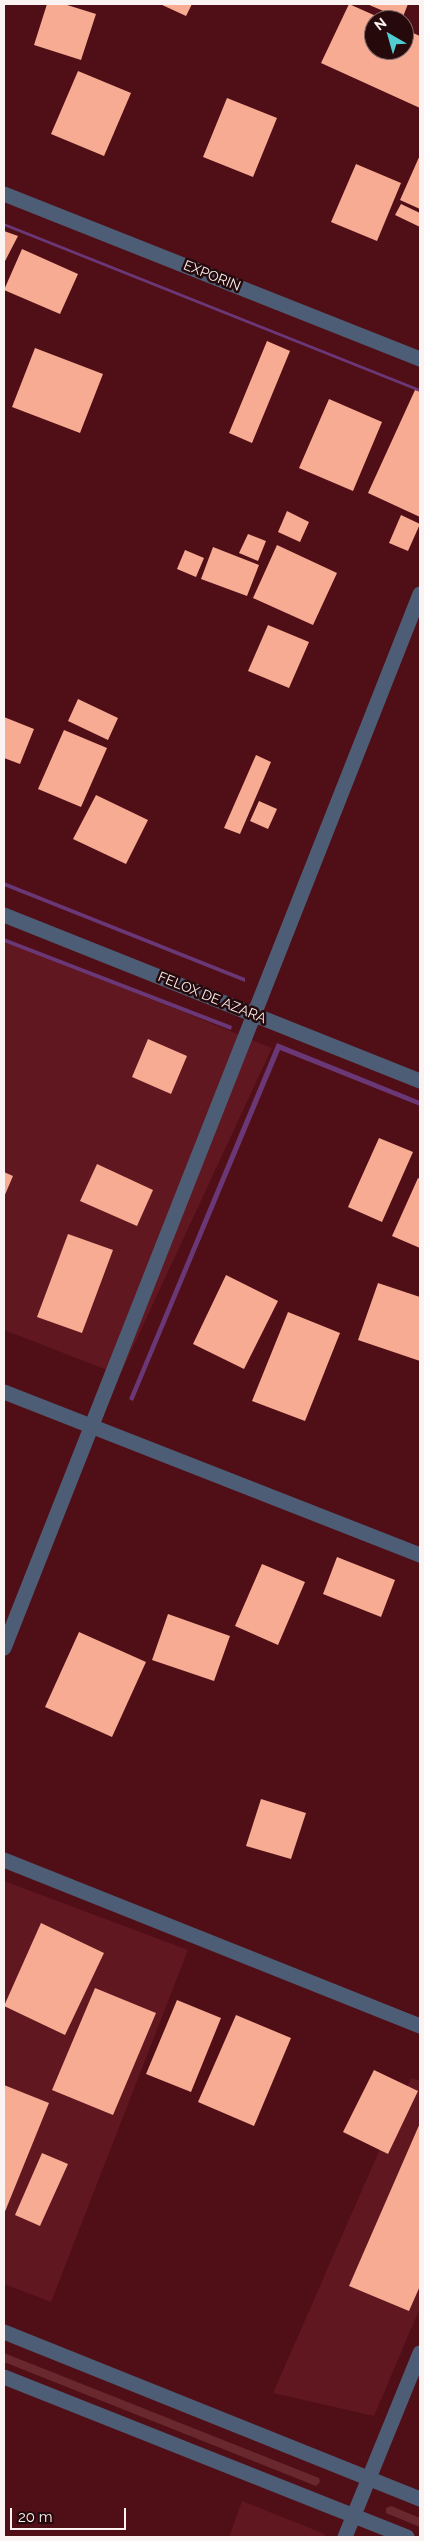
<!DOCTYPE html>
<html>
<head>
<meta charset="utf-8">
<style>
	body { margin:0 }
	#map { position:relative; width:424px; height:2541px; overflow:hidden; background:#500e17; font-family:Raleway,sans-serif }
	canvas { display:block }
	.frame { position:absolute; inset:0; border:5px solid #fbf2f2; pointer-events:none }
	.north { position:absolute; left:364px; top:10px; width:50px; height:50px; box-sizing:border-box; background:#25090b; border:1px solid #7b6667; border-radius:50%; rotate:322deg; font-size:14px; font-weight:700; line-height:20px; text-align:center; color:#fbf2f2 }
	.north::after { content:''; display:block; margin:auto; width:18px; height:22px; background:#51ccd1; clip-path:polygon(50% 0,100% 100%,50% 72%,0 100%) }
	.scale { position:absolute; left:10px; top:2508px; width:116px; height:22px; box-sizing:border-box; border:2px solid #fbf2f2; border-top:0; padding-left:6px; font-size:15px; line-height:18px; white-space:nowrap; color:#fbf2f2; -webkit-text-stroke:4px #25090b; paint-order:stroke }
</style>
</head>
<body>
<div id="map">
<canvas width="424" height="2541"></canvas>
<div class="frame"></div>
<div class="north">N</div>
<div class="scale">20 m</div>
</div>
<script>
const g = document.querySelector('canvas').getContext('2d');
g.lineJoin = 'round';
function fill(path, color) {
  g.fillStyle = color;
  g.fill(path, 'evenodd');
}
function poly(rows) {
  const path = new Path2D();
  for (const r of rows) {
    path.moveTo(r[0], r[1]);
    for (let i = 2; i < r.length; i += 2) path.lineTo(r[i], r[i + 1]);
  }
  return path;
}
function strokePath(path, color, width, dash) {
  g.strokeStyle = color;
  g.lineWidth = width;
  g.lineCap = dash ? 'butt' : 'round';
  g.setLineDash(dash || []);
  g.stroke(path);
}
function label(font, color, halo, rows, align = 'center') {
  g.font = font + ' Raleway,sans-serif';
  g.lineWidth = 5;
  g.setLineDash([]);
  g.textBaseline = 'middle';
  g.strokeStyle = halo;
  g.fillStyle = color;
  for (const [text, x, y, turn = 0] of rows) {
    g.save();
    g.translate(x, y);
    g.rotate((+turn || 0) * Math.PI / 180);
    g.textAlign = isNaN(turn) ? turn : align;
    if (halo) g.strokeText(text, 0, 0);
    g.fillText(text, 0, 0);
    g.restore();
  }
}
fill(poly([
	[4,939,272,1048,120,1375,4,1330],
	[4,1881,188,1950,51,2302,4,2284],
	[411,2078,420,2081,420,2308,374,2416,273,2393],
	[242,2501,325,2534,324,2537,229,2537]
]), '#601720');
fill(poly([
	[4,2353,319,2478,320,2482,316,2486,4,2362],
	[391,2506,420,2518,420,2527,386,2513,386,2508]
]), '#69282d');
fill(poly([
	[4,223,420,389,420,392,4,226],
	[4,882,245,978,245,982,4,886],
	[4,938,232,1026,231,1030,4,942],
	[277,1043,420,1101,420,1106,280,1050,133,1401,129,1399]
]), '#6a3877');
fill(poly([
	[47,4,64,4,96,14,81,60,34,45],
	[160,4,192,4,186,16],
	[349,4,385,20,374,20,374,50,404,50,404,29,420,36,420,108,321,63],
	[367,4,408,4,402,19],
	[78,71,131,93,104,156,51,134],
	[227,98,277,118,253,177,203,157],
	[420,155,420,209,400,200],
	[356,164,401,183,377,241,331,222],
	[401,204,420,213,420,227,395,215],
	[4,231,18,236,4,263],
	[22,249,78,274,60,314,4,290],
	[267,341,290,351,252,443,229,433],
	[35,348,103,374,80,433,12,407],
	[415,390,420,392,420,517,368,493],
	[329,399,382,422,353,491,299,468],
	[287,511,309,522,300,542,278,532],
	[401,515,420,524,408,551,389,543],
	[248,534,266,541,258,561,239,553],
	[277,545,337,573,313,625,253,598],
	[213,547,259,565,247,596,201,579],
	[185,550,204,558,196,577,177,569],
	[268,625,309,642,289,688,248,671],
	[78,699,118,718,108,740,68,721],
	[4,717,34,729,20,764,4,758],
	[64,730,107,748,81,807,38,789],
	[256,755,271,762,240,834,224,828],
	[96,795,148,820,126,864,73,839],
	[259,801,277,809,268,829,250,821],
	[148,1039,187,1056,171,1094,132,1077],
	[379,1138,413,1152,382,1222,348,1207],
	[97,1164,153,1190,137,1226,80,1201],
	[4,1172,13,1176,4,1197],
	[418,1178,420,1179,420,1248,392,1236],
	[68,1234,113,1250,82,1333,37,1317],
	[226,1275,278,1301,244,1369,193,1344],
	[378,1283,420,1297,420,1361,358,1340],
	[288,1312,340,1333,305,1421,252,1401],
	[337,1557,395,1580,381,1617,323,1594],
	[262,1564,305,1582,278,1645,235,1626],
	[168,1614,230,1636,214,1681,152,1660],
	[79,1632,146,1662,112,1737,45,1707],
	[261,1799,306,1813,291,1859,246,1846],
	[41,1923,104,1953,65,2035,4,2006],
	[95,1988,156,2013,113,2115,52,2090],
	[177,2000,221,2018,191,2092,146,2074],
	[236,2015,291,2038,254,2126,198,2102],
	[374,2070,418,2091,388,2154,343,2132],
	[4,2085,49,2103,4,2214],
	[420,2123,420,2286,409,2311,349,2286],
	[42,2153,68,2164,40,2226,15,2215]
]), '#f7ab93');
strokePath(poly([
	[4,194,420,359],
	[4,915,420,1081],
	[4,1392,420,1555],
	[4,1648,420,594],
	[4,1860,420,2026],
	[4,2332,420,2499],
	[4,2377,407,2537],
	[345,2537,420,2353]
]), '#4d5d75', 15);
label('14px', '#fbf2f2', '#25090b', [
	["EXPORIN",212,276,22],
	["FELOX DE AZARA",212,998,22]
]);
</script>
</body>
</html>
